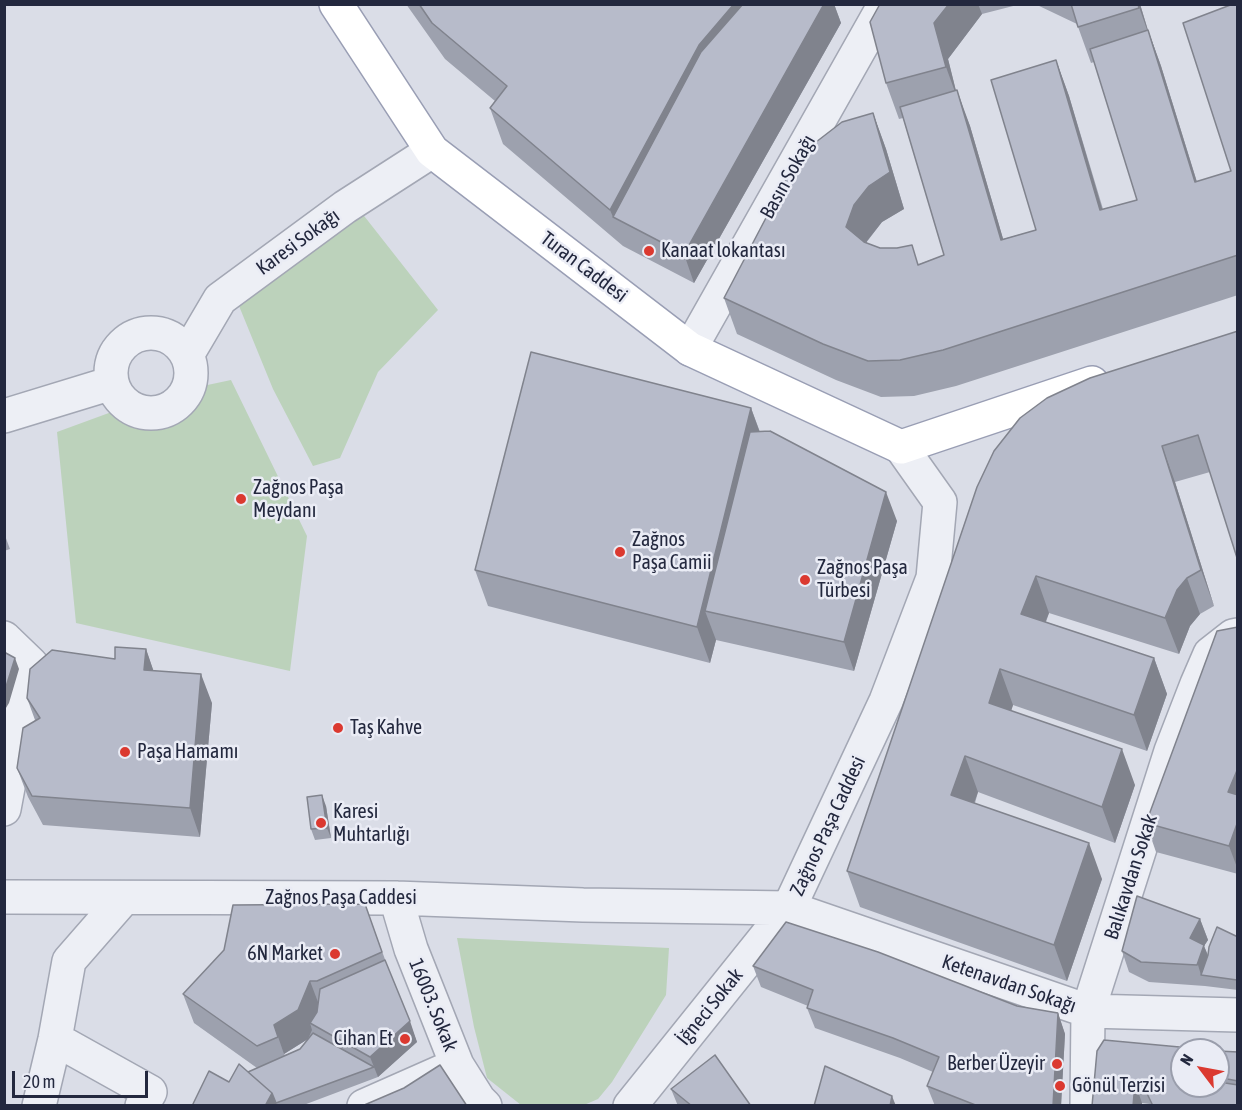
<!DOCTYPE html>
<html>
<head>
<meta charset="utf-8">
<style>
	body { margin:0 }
	#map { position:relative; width:1242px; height:1110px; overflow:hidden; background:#dadde7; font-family:"Asap Condensed",sans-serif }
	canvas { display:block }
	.frame { position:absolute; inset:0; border:6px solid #23283e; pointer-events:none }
	.north { position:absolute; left:1170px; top:1038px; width:60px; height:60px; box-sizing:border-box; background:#eaecf5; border:2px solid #9a9eac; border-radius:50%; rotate:302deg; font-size:16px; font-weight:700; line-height:24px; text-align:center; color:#23283e }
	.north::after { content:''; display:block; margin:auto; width:21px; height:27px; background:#db3930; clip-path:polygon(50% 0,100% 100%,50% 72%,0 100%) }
	.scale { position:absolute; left:12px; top:1071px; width:136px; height:27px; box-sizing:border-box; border:3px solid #23283e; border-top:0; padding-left:8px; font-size:18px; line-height:21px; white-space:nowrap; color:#23283e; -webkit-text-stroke:4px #eaecf5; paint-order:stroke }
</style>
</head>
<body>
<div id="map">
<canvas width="1242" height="1110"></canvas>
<div class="frame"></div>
<div class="north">N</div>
<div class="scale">20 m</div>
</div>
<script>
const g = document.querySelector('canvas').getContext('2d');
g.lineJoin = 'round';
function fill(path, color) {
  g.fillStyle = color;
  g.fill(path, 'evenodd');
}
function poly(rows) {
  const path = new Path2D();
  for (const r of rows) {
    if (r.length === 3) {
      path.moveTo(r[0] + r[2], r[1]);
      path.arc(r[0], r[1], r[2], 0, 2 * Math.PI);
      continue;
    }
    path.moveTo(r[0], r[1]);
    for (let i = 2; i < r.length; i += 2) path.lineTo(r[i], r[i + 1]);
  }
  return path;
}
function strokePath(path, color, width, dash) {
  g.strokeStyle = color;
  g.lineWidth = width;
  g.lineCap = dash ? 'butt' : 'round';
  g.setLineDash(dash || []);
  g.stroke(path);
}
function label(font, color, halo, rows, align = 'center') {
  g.font = font + ' "Asap Condensed",sans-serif';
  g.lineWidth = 5;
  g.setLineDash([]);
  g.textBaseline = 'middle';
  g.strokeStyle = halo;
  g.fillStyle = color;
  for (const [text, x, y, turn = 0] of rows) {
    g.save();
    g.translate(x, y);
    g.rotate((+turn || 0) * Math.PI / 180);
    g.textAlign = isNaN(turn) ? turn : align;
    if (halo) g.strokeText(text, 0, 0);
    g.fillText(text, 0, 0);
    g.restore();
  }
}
fill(poly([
	[361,212,438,310,378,372,340,458,313,466,273,389,237,301],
	[231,380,307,536,290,671,76,623,57,432,117,410,147,424,178,419,198,387],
	[457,938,669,948,666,995,612,1082,598,1099,584,1105,521,1105,487,1078,474,1027]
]), '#bcd2bb');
const minor = poly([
	[151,373,40],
	[690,349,885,4],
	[187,355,220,299,345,207,432,151],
	[4,416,112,383],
	[4,638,31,664,4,809],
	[4,897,396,898,583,905,789,908,1088,1011,1238,1015],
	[396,898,411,949,457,1065,479,1100,485,1106],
	[55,1039,150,1092,142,1106],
	[39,1106,55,1039,69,961,124,898],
	[364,1106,450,1068],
	[630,1106,789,908,886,701,933,578,940,502,901,447],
	[1087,1106,1088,1011,1171,751,1197,684,1210,654,1233,636,1238,635]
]);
const major = poly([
	[336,4,432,151,690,349,901,447,1092,383]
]);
strokePath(minor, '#a3a7b4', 36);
strokePath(major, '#999eb4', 36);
strokePath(minor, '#edeff5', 33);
strokePath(major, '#fff', 33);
fill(poly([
	[406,4,834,4,841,23,694,283,623,246,503,144,490,108,495,101,445,59],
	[880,4,1021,4,982,14,948,59,956,91,970,126,1003,239,1036,230,1056,60,1069,96,1103,209,1137,200,1094,62,1091,63,1077,24,1035,4,1140,4,1148,30,1161,66,1197,182,1231,171,1238,4,1238,295,956,386,914,396,881,397,836,380,737,334,724,298,873,113,886,149,904,209,882,222,866,243,919,264,944,255,903,118,899,119,886,83],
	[1238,331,1238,562,1210,472,1175,482,1214,606,1200,614,1190,626,1179,654,1049,613,1046,622,1154,658,1167,694,1147,751,1013,705,1011,711,1135,785,1115,843,978,792,975,803,1102,879,1067,981,860,907,847,871,977,487],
	[751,408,760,432,897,521,854,671,716,640,710,663,488,606,475,570],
	[4,533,10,549,4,551],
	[1238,627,1238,874,1156,852,1146,823],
	[146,649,153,670,212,703,200,837,43,825,28,797,17,768,35,720,27,698,115,659],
	[326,806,331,838,315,840,311,829],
	[365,904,387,965,417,1042,378,1077,301,1106,192,1106,229,1082,257,1068,194,1023,183,994],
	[308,1039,300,1049,285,1055,284,1054],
	[1200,919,1208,940,1204,946,1208,955,1238,937,1238,990,1205,986,1149,982,1129,972,1122,951],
	[753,966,1017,1006,1058,1013,1065,1034,1061,1106,935,1106,927,1086,933,1072,900,1058,815,1028,807,1008,808,1006,761,987],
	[1097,1051,1218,1051,1238,1052,1238,1106,1151,1106,1150,1104,1142,1103,1142,1106,1092,1106],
	[671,1089,751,1106,678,1106]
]), '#9da1ae');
fill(poly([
	[734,4,778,4,613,217,610,210,699,45],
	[824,4,834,4,841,23,694,283,684,254],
	[949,4,978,4,982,14,948,59,959,103,946,67,934,23],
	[1138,4,1140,4,1152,44],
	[1148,30,1161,66,1208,218,1195,182],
	[1056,60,1069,96,1113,246,1100,210],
	[957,90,970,126,1014,276,1001,240],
	[873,113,886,149,904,209,882,222,867,241,859,263,846,227],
	[751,408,764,444,705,611,716,640,710,663,697,627],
	[1162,446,1175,482,1214,606,1201,570],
	[886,492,897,521,854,671,844,642],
	[1036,576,1049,613,1034,650,1021,614],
	[1187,578,1200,614,1190,626,1179,654,1165,618,1177,590],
	[146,649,156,678,144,670],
	[15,658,19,669,9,703,4,711,4,693],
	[1154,658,1167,694,1147,751,1134,715],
	[1000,669,1013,705,1002,739,989,703],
	[201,674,212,703,200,837,190,808],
	[1122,749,1135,785,1115,843,1102,807],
	[965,756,978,792,964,831,951,795],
	[1238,768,1238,819,1228,792],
	[322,795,326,806,331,838,327,828],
	[1238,821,1238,870,1229,846],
	[1089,843,1102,879,1067,981,1054,945],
	[1200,919,1208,940,1204,946,1212,966,1201,975,1190,938],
	[310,981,321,1010,310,1023,312,1030,308,1039,284,1054,274,1025],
	[1058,1013,1065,1034,1061,1106,1053,1106],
	[410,1021,417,1042,378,1077,370,1057],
	[1135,1083,1142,1103,1142,1106,1133,1106],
	[272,1093,277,1106,265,1106],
	[892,1096,896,1106,890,1106]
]), '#80838d');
const building = poly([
	[419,4,734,4,699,45,610,210,490,108,507,86,432,23,419,4],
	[743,4,824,4,684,254,613,217,701,52,743,4],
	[880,4,949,4,934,23,946,67,886,83,870,22,880,4],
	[1071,4,1138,4,1139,8,1078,27,1071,4],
	[1233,4,1238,4,1238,255,943,350,900,360,868,361,823,344,724,298,790,172,807,149,842,122,873,113,890,172,869,186,854,205,846,227,864,242,880,248,897,248,912,245,918,265,944,255,900,107,957,90,1001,240,1036,230,991,80,1056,60,1100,210,1137,200,1090,49,1148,30,1195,182,1231,171,1183,23,1233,4],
	[1238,331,1238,561,1198,435,1162,446,1201,570,1187,578,1177,590,1165,618,1036,576,1021,614,1154,658,1134,715,1000,669,989,703,1122,749,1102,807,965,756,951,795,1089,843,1054,945,847,871,977,487,994,451,1020,418,1047,398,1090,378,1238,331],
	[531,352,751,408,697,627,475,570,531,352],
	[770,431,886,492,844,642,705,611,750,432,770,431],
	[1238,627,1238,768,1228,792,1238,795,1238,821,1229,846,1146,823,1217,631,1238,627],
	[115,647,146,649,144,670,201,674,190,808,32,796,17,768,23,728,40,718,27,698,30,669,52,650,115,659,115,647],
	[4,652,15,658,4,693,4,652],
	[322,795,327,828,311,829,307,797,322,795],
	[1137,896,1200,919,1190,938,1204,945,1197,965,1141,962,1122,951,1137,896],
	[365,904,382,952,317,981,310,981,298,1010,274,1025,278,1037,257,1046,183,994,224,950,233,905,365,904],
	[786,922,878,952,1017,1006,1058,1013,1053,1106,978,1106,927,1086,939,1057,893,1038,807,1008,813,990,753,966,786,922],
	[1217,927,1238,937,1237,980,1201,975,1208,955,1209,947,1217,927],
	[385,960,410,1021,370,1057,310,1023,317,1012,320,989,385,960],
	[313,1033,374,1067,276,1103,272,1093,248,1072,300,1049,313,1033],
	[1104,1040,1212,1050,1182,1050,1182,1086,1218,1086,1218,1051,1238,1052,1238,1081,1222,1078,1219,1082,1238,1085,1238,1106,1153,1106,1142,1083,1135,1083,1133,1106,1092,1106,1097,1051,1104,1040],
	[715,1055,751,1106,692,1106,671,1089,715,1055],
	[239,1064,272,1093,265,1106,192,1106,209,1071,229,1082,239,1064],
	[440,1065,467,1106,362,1106,404,1088,440,1065],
	[825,1066,892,1096,890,1106,814,1106,825,1066]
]);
fill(building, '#b7bbca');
strokePath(building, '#80838d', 1.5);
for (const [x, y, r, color] of [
	[649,251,6,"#db3930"],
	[241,499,6,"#db3930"],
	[620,552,6,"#db3930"],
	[805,580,6,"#db3930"],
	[338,728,6,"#db3930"],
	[125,752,6,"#db3930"],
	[321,823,6,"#db3930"],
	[335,954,6,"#db3930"],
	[405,1039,6,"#db3930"],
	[1057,1064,6,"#db3930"],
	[1060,1086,6,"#db3930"]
]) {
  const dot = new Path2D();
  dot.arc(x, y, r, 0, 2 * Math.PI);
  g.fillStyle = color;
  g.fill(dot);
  strokePath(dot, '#eaecf5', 2);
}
label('20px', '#23283e', '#eaecf5', [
	["Basın Sokağı",788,177,-61],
	["Karesi Sokağı",298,242,-36],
	["Turan Caddesi",584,267,37],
	["Zağnos Paşa Caddesi",828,826,-65],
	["Balıkavdan Sokak",1131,877,-72],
	["Zağnos Paşa Caddesi",341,898],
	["Ketenavdan Sokağı",1009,984,19],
	["16003. Sokak",433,1005,68],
	["İğneci Sokak",710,1007,-51]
]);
label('20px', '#23283e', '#eaecf5', [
	["Kanaat lokantası",661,251],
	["Zağnos Paşa",253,488],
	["Meydanı",253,511],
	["Zağnos",632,540],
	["Paşa Camii",632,563],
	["Zağnos Paşa",817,568],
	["Türbesi",817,591],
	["Taş Kahve",350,728],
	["Paşa Hamamı",137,752],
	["Karesi",333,812],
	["Muhtarlığı",333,835],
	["6N Market",323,954,"right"],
	["Cihan Et",393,1039,"right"],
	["Berber Üzeyir",1045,1064,"right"],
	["Gönül Terzisi",1072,1086]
], 'left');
</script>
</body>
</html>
